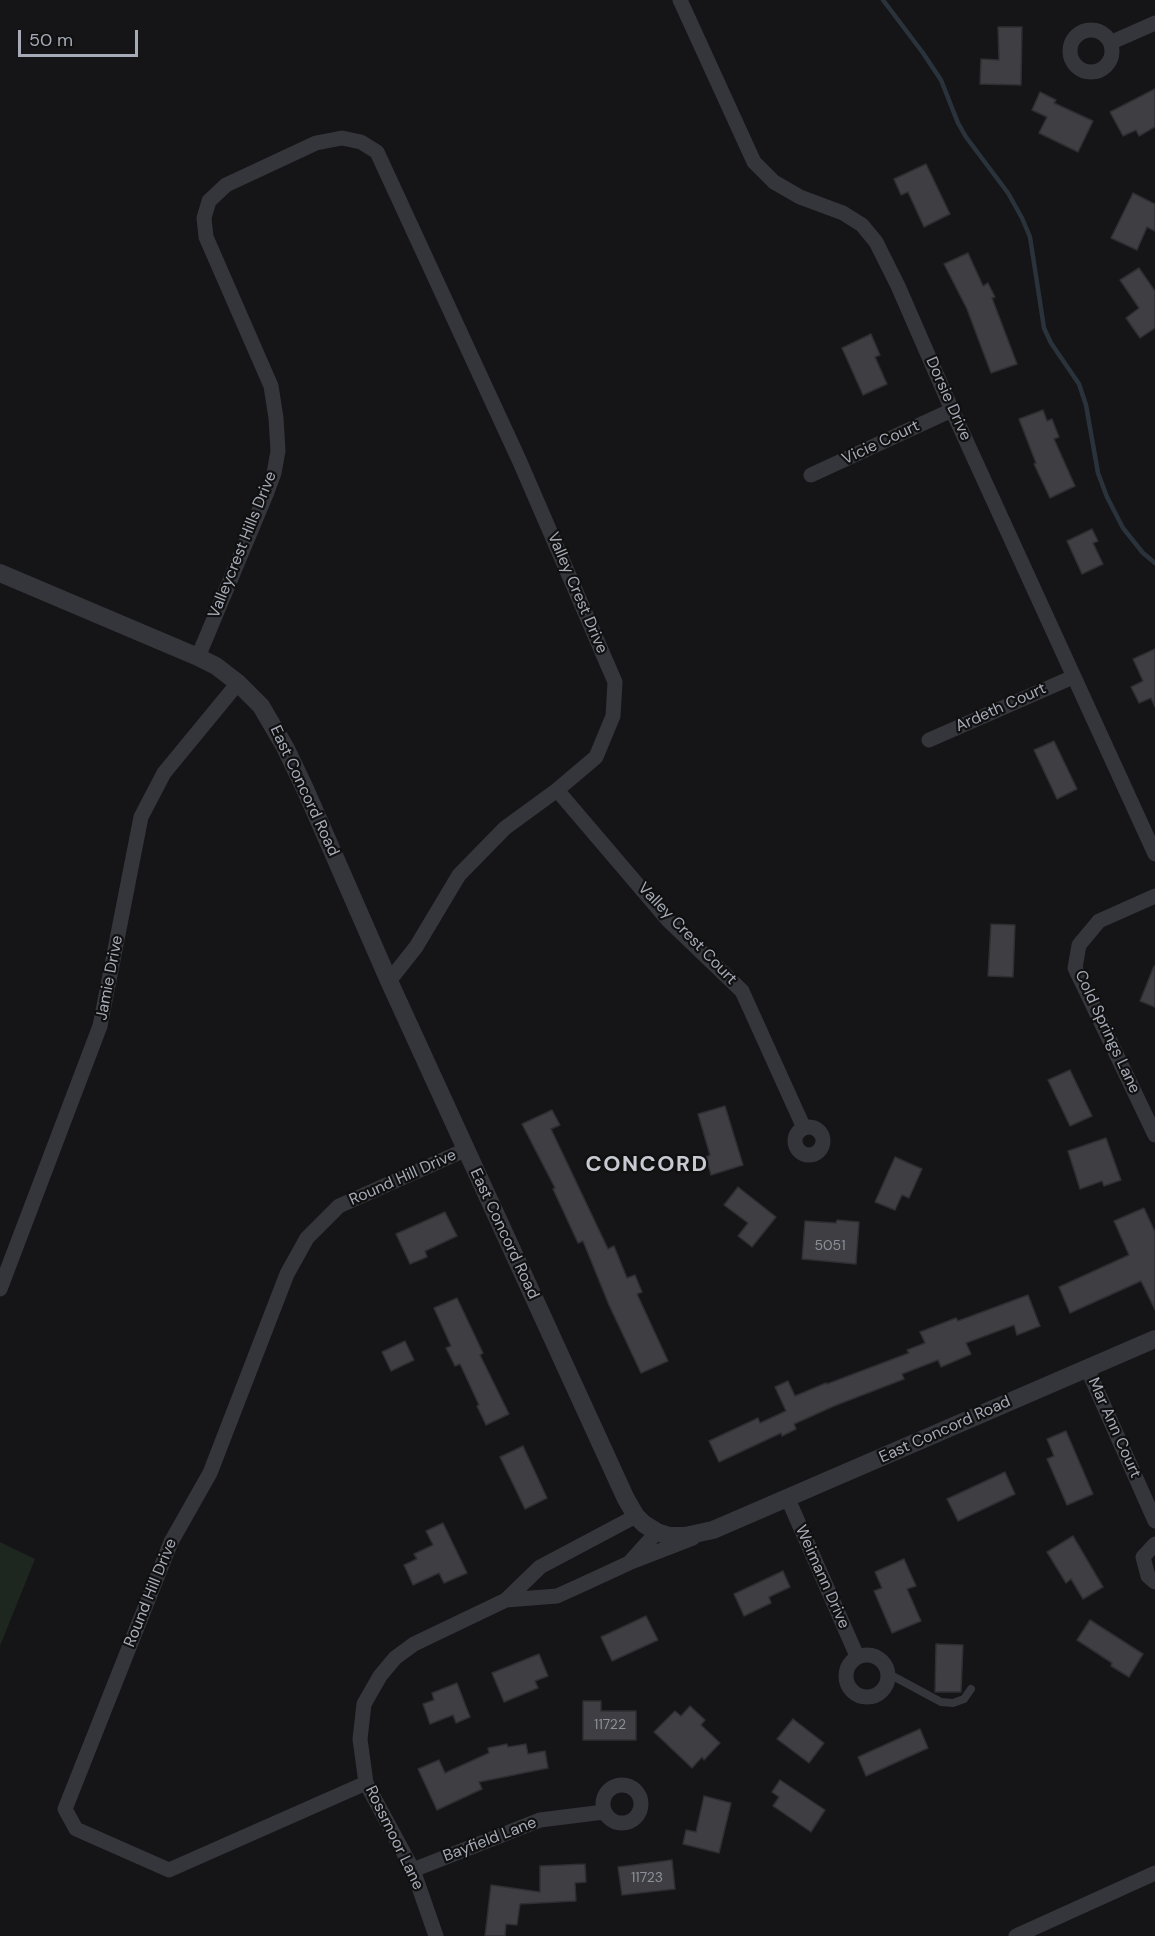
<!DOCTYPE html>
<html>
<head>
<meta charset="utf-8">
<style>
	body { margin:0 }
	#map { position:relative; width:1155px; height:1936px; overflow:hidden; background:#151416; font-family:"DM Sans",sans-serif }
	canvas { display:block }
	.scale { position:absolute; left:18px; top:30px; width:120px; height:27px; box-sizing:border-box; border:3px solid #a6abb7; border-top:0; padding-left:8px; font-size:18px; line-height:21px; white-space:nowrap; color:#a6abb7; -webkit-text-stroke:4px #101011; paint-order:stroke }
</style>
</head>
<body>
<div id="map">
<canvas width="1155" height="1936"></canvas>
<div class="scale">50 m</div>
</div>
<script>
const g = document.querySelector('canvas').getContext('2d');
g.lineJoin = 'round';
function fill(path, color) {
  g.fillStyle = color;
  g.fill(path, 'evenodd');
}
function poly(rows) {
  const path = new Path2D();
  for (const r of rows) {
    if (r.length === 3) {
      path.moveTo(r[0] + r[2], r[1]);
      path.arc(r[0], r[1], r[2], 0, 2 * Math.PI);
      continue;
    }
    path.moveTo(r[0], r[1]);
    for (let i = 2; i < r.length; i += 2) path.lineTo(r[i], r[i + 1]);
  }
  return path;
}
function strokePath(path, color, width, dash) {
  g.strokeStyle = color;
  g.lineWidth = width;
  g.lineCap = dash ? 'butt' : 'round';
  g.setLineDash(dash || []);
  g.stroke(path);
}
function label(font, color, halo, rows, align = 'center') {
  g.font = font + ' "DM Sans",sans-serif';
  g.lineWidth = 4.5;
  g.setLineDash([]);
  g.textBaseline = 'middle';
  g.strokeStyle = halo;
  g.fillStyle = color;
  for (const [text, x, y, turn = 0] of rows) {
    g.save();
    g.translate(x, y);
    g.rotate((+turn || 0) * Math.PI / 180);
    g.textAlign = isNaN(turn) ? turn : align;
    if (halo) g.strokeText(text, 0, 0);
    g.fillText(text, 0, 0);
    g.restore();
  }
}
fill(poly([
	[0,1542,35,1559,0,1646]
]), '#1e2620');
strokePath(poly([
	[883,0,923,53,941,80,958,123,966,137,1008,193,1022,218,1030,237,1044,328,1051,343,1079,384,1086,405,1098,473,1107,497,1123,528,1143,553,1155,563]
]), '#2a333b', 4.5);
const building = poly([
	[998,27,1022,27,1021,85,980,84,981,59,999,60,998,27],
	[1155,89,1155,127,1139,136,1136,130,1123,136,1110,112,1155,89],
	[1040,92,1056,100,1054,103,1093,121,1078,152,1039,133,1047,117,1032,110,1040,92],
	[926,164,950,214,924,227,908,192,901,195,894,179,926,164],
	[1133,193,1155,204,1155,231,1147,227,1137,250,1111,238,1133,193],
	[968,253,983,286,988,283,995,297,992,298,1017,364,991,373,967,309,944,264,968,253],
	[1139,268,1155,291,1155,328,1140,338,1126,318,1139,308,1120,280,1139,268],
	[871,334,880,355,875,357,887,384,863,395,842,348,871,334],
	[1043,410,1047,421,1052,419,1059,437,1054,439,1075,486,1050,498,1034,464,1036,463,1019,419,1043,410],
	[1092,529,1098,541,1093,543,1103,564,1082,574,1067,541,1092,529],
	[1155,649,1155,707,1151,698,1139,703,1131,687,1143,681,1133,659,1155,649],
	[1054,741,1077,789,1057,799,1034,750,1054,741],
	[991,924,1015,925,1013,977,988,976,991,924],
	[1154,966,1155,966,1155,1007,1140,1001,1154,966],
	[1070,1070,1092,1116,1070,1126,1048,1080,1070,1070],
	[725,1106,743,1165,711,1175,706,1157,710,1155,698,1114,725,1106],
	[552,1110,560,1125,551,1129,608,1249,614,1246,627,1278,635,1275,642,1292,637,1294,668,1361,641,1373,609,1305,583,1241,578,1243,553,1189,555,1188,522,1124,552,1110],
	[1106,1138,1121,1180,1104,1186,1102,1181,1080,1189,1068,1151,1106,1138],
	[895,1157,922,1169,909,1198,902,1195,895,1210,875,1202,895,1157],
	[738,1187,776,1217,752,1247,738,1236,748,1223,724,1205,738,1187],
	[1144,1208,1155,1232,1155,1310,1141,1281,1070,1313,1059,1287,1129,1255,1114,1221,1144,1208],
	[445,1212,457,1236,425,1251,427,1257,410,1264,396,1234,445,1212],
	[837,1220,859,1222,856,1264,802,1259,805,1221,836,1223,837,1220],
	[1028,1295,1040,1326,1017,1335,1014,1325,966,1343,971,1354,941,1367,938,1360,902,1374,904,1379,834,1406,794,1424,796,1429,782,1436,781,1433,719,1462,709,1441,758,1418,760,1423,786,1411,775,1387,788,1381,795,1396,826,1383,827,1384,909,1353,907,1350,925,1343,920,1332,956,1318,958,1321,1028,1295],
	[457,1298,483,1353,480,1355,509,1414,486,1425,477,1406,479,1405,460,1364,455,1366,446,1348,451,1346,434,1308,457,1298],
	[405,1341,414,1360,391,1371,382,1352,405,1341],
	[1066,1431,1093,1494,1067,1505,1047,1459,1054,1456,1047,1439,1066,1431],
	[523,1446,547,1498,525,1509,500,1457,523,1446],
	[1005,1472,1015,1494,958,1521,947,1499,1005,1472],
	[443,1523,467,1573,444,1583,439,1573,413,1585,404,1565,417,1559,414,1554,433,1545,426,1531,443,1523],
	[1073,1536,1103,1587,1083,1599,1071,1579,1066,1583,1047,1552,1073,1536],
	[904,1559,916,1586,907,1589,921,1621,892,1633,874,1591,882,1588,875,1572,904,1559],
	[783,1571,790,1587,769,1597,771,1603,744,1616,734,1594,783,1571],
	[646,1616,658,1640,612,1661,601,1637,646,1616],
	[1090,1620,1143,1654,1129,1677,1111,1666,1112,1663,1077,1640,1090,1620],
	[936,1644,963,1645,961,1692,935,1692,936,1644],
	[539,1654,548,1676,535,1681,538,1688,504,1702,492,1673,539,1654],
	[457,1683,470,1717,456,1723,453,1715,430,1724,423,1704,434,1700,432,1693,457,1683],
	[583,1701,601,1701,601,1711,636,1711,636,1740,583,1740,583,1701],
	[690,1706,705,1720,701,1725,720,1743,704,1760,702,1757,692,1768,654,1732,675,1711,681,1716,690,1706],
	[793,1719,824,1743,809,1763,777,1739,793,1719],
	[920,1729,928,1748,866,1776,858,1757,920,1729],
	[507,1744,508,1747,526,1744,528,1754,545,1751,548,1768,479,1782,482,1789,437,1810,418,1769,439,1760,445,1773,489,1753,488,1748,507,1744],
	[780,1780,825,1810,811,1832,773,1806,779,1797,772,1792,780,1780],
	[704,1796,731,1803,719,1853,683,1844,686,1830,696,1832,704,1796],
	[672,1860,675,1889,622,1895,618,1867,672,1860],
	[585,1864,586,1882,575,1883,576,1901,520,1904,517,1925,506,1924,505,1936,485,1936,491,1885,540,1892,540,1866,585,1864]
]);
fill(building, '#3f3f43');
strokePath(building, '#2f2e33', 1.5);
strokePath(poly([
	[889,1674,941,1702,953,1703,964,1699,971,1689]
]), '#35363c', 8);
strokePath(poly([
	[680,0,754,162,774,182,800,197,843,213,862,225,876,242,898,286,952,410,1155,854],
	[1091,51,21],
	[1112,42,1155,23],
	[811,475,952,410],
	[198,657,267,492,274,473,278,451,276,418,271,386,206,237,204,218,209,201,226,185,316,143,342,138,361,142,377,152,520,462,615,682,613,716,596,757,557,790,505,828,459,875,416,947,389,981],
	[929,740,1073,677],
	[557,790,667,919,742,991,804,1128],
	[1155,896,1099,921,1079,945,1075,968,1155,1135],
	[809,1141,14],
	[0,1289,100,1026,141,817,164,773,238,683],
	[1087,1368,1155,1521],
	[788,1499,857,1656],
	[1155,1544,1143,1557,1148,1576,1155,1582],
	[631,1562,693,1538],
	[506,1600,557,1596,577,1587,629,1563,657,1532],
	[867,1676,21],
	[366,1783,169,1870,76,1829,65,1809,171,1542,210,1473,287,1274,307,1238,339,1206,465,1150],
	[622,1804,19],
	[413,1870,540,1820,604,1812],
	[436,1936,413,1870,366,1783,360,1739,364,1704,380,1676,395,1658,414,1644,506,1600,540,1567,636,1516],
	[1016,1936,1155,1873]
]), '#35363c', 15);
strokePath(poly([
	[0,573,198,657,216,666,238,683,261,706,285,747,306,791,389,981,626,1499,636,1516,644,1524,657,1532,669,1536,685,1536,713,1530,1155,1339]
]), '#35363c', 18);
label('14px', '#8c909a', null, [
	["5051",830,1246],
	["11722",610,1725],
	["11723",647,1878]
]);
label('16px', '#a6abb7', '#101011', [
	["Dorsie Drive",948,399,66],
	["Vicie Court",881,443,-25],
	["Valleycrest Hills Drive",243,545,-68],
	["Valley Crest Drive",577,593,67],
	["Ardeth Court",1001,708,-24],
	["East Concord Road",304,791,65],
	["Valley Crest Court",687,934,46],
	["Jamie Drive",110,978,-79],
	["Cold Springs Lane",1107,1032,65],
	["Round Hill Drive",403,1178,-24],
	["East Concord Road",504,1234,65],
	["Mar Ann Court",1114,1428,66],
	["East Concord Road",945,1430,-24],
	["Weimann Drive",822,1577,66],
	["Round Hill Drive",151,1593,-68],
	["Rossmoor Lane",394,1838,64],
	["Bayfield Lane",490,1840,-21]
]);
g.letterSpacing = '1.5px';
label('bold 22px', '#c7cad3', '#101011', [
	["CONCORD",647,1165]
]);
g.letterSpacing = '0px';
</script>
</body>
</html>
